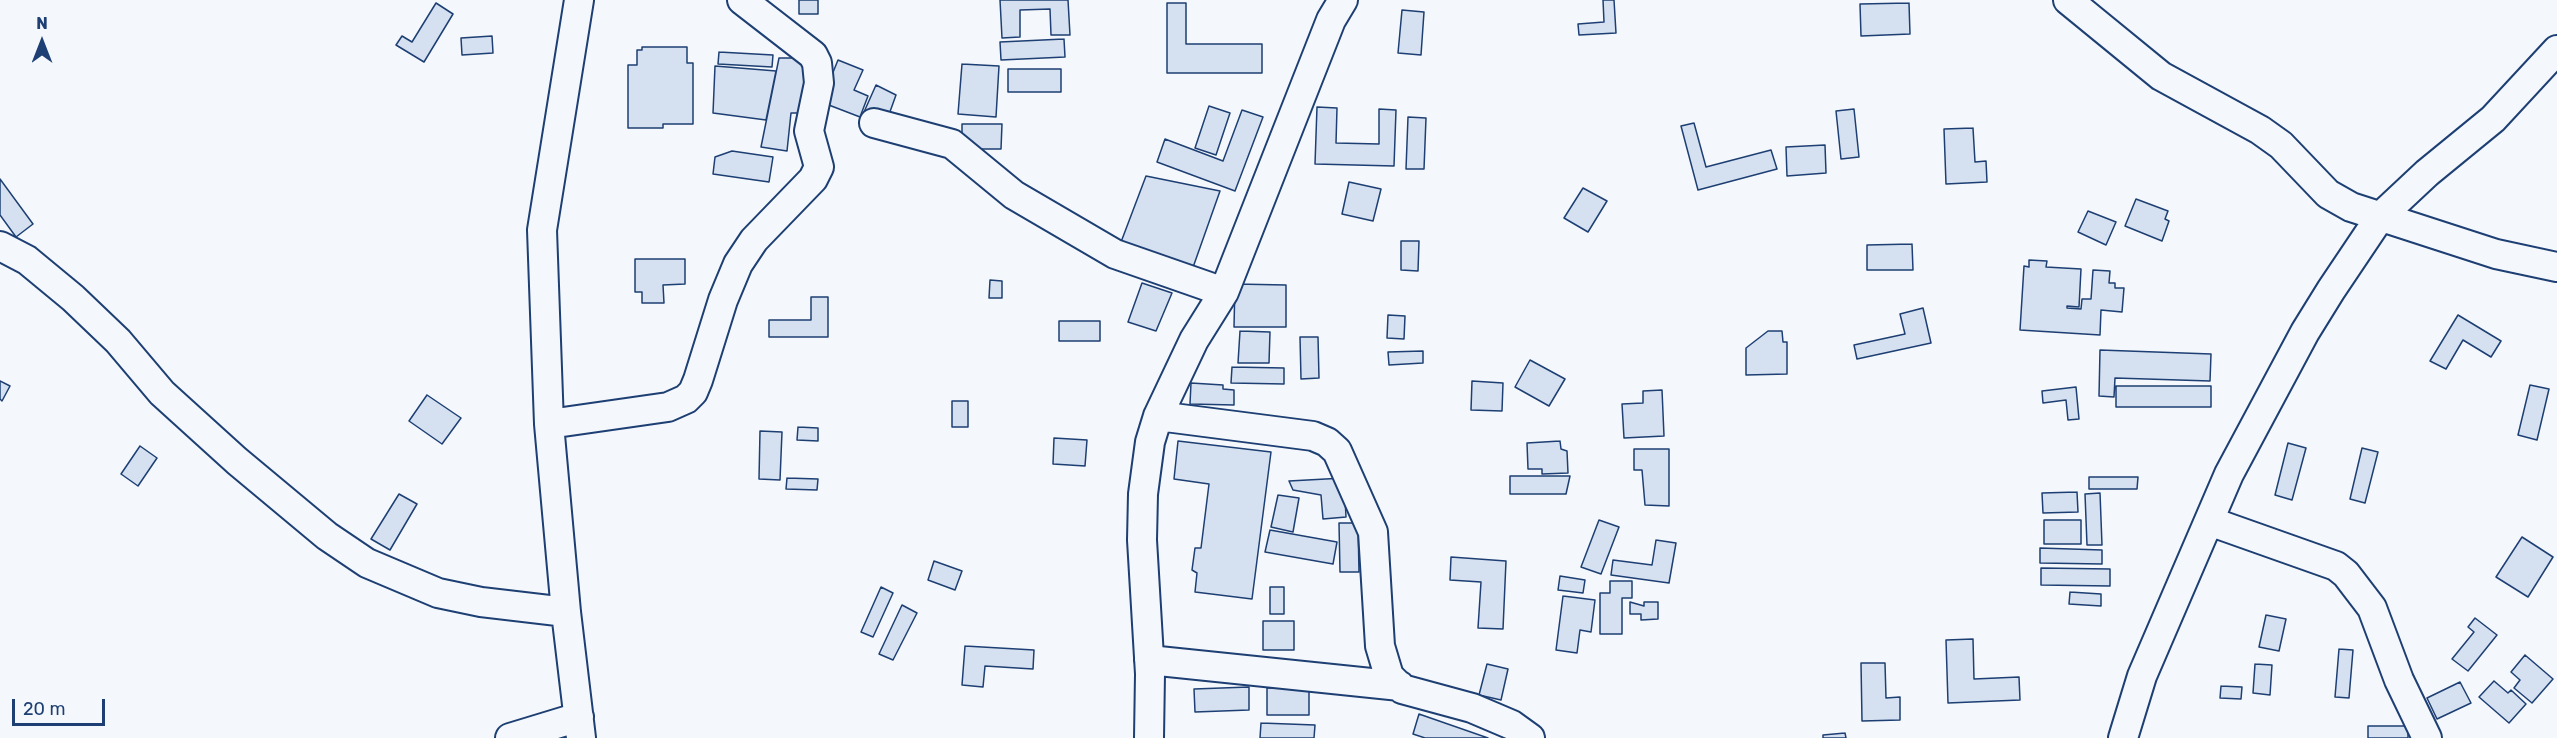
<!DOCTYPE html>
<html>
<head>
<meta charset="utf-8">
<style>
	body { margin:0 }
	#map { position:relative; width:2557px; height:738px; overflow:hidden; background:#f4f7fb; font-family:Rubik,sans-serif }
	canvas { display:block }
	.north { position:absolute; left:12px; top:12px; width:60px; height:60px; -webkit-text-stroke:4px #f4f7fb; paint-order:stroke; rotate:0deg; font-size:16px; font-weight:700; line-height:24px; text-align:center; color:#1d3f73 }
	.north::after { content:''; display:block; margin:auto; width:21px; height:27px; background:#1d3f73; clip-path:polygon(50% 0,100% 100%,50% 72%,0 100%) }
	.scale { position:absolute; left:12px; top:699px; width:93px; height:27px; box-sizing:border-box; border:3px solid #1d3f73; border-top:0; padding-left:8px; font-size:18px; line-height:21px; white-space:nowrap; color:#1d3f73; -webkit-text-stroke:4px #f4f7fb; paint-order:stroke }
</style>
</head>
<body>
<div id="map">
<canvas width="2557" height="738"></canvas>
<div class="north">N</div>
<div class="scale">20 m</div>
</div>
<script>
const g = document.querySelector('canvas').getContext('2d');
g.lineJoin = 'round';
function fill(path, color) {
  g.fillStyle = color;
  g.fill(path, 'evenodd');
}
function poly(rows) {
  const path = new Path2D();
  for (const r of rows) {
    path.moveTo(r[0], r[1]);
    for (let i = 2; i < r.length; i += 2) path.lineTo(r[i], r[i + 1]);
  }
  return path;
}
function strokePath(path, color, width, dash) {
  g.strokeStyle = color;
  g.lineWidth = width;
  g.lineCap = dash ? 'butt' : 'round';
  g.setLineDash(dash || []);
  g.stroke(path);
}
const building = poly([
	[799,0,818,0,818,14,799,14,799,0],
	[1000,0,1068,0,1070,35,1051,35,1050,9,1020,10,1020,37,1002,38,1000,0],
	[1603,0,1614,0,1616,33,1579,35,1578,24,1604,22,1603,0],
	[436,3,453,14,424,62,396,45,402,36,412,42,436,3],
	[1167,3,1186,3,1186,44,1262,44,1262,73,1167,73,1167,3],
	[1909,3,1910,34,1861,36,1860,4,1909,3],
	[1402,10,1424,12,1421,55,1398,53,1402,10],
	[492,36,493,53,462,55,461,38,492,36],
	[1064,39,1065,57,1001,60,1000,42,1064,39],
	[642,47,687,47,687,63,693,63,693,124,663,124,663,128,628,128,628,65,637,65,637,50,642,50,642,47],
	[719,52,773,55,772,67,718,64,719,52],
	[779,58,806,58,806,113,791,113,787,151,761,147,779,58],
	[838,60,863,70,854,90,868,96,860,117,821,102,838,60],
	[962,64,999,66,996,117,958,114,962,64],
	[715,66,776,71,766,120,713,113,715,66],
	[1008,69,1061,69,1061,92,1008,92,1008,69],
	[876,85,896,95,887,120,864,112,876,85],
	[1209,106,1230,113,1216,155,1195,148,1209,106],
	[1317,107,1337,108,1336,143,1379,144,1379,109,1396,110,1394,166,1315,164,1317,107],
	[1854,109,1859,157,1841,159,1836,111,1854,109],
	[1242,110,1263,117,1235,191,1157,162,1165,139,1223,161,1242,110],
	[1408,117,1426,118,1424,169,1406,169,1408,117],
	[1694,123,1706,167,1771,150,1777,169,1698,190,1681,126,1694,123],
	[962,124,1002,124,1001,149,962,149,962,124],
	[1973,128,1975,162,1986,161,1987,182,1946,184,1944,129,1973,128],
	[1825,145,1826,173,1787,176,1786,147,1825,145],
	[732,151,773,157,769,182,713,174,715,157,732,151],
	[1146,176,1220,191,1191,273,1118,250,1146,176],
	[0,179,33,224,16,237,0,215,0,179],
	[1349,182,1381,189,1373,221,1342,214,1349,182],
	[1583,188,1607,201,1588,232,1564,218,1583,188],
	[2136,199,2168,211,2165,219,2169,221,2162,241,2125,226,2136,199],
	[2088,211,2116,222,2106,245,2078,232,2088,211],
	[1401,241,1419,241,1418,271,1401,270,1401,241],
	[1912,244,1913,270,1867,270,1867,245,1912,244],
	[635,259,685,259,685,284,663,285,664,303,642,303,642,292,635,292,635,259],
	[2029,260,2047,261,2046,267,2081,269,2079,307,2067,306,2067,308,2081,309,2082,299,2091,299,2093,270,2110,271,2109,283,2115,283,2115,288,2124,288,2122,312,2101,310,2100,335,2020,330,2024,266,2029,267,2029,260],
	[990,280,1002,281,1002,298,989,298,990,280],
	[1142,283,1172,293,1156,331,1128,322,1142,283],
	[1235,284,1286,285,1286,327,1234,327,1235,284],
	[811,297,828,297,828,337,769,337,769,320,811,320,811,297],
	[1923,308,1931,343,1857,359,1854,345,1905,334,1900,314,1923,308],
	[1388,315,1405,316,1404,339,1387,338,1388,315],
	[2458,315,2501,341,2491,357,2463,340,2446,369,2430,361,2458,315],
	[1059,321,1100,321,1100,341,1059,341,1059,321],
	[1240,331,1270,332,1269,363,1238,363,1240,331],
	[1768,331,1782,331,1783,342,1787,342,1787,374,1746,375,1746,348,1768,331],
	[1300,337,1318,337,1319,378,1301,379,1300,337],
	[2100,350,2211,354,2210,381,2115,378,2114,397,2099,396,2100,350],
	[1423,351,1423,363,1389,365,1388,352,1423,351],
	[1530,360,1565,379,1549,406,1515,387,1530,360],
	[1232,367,1284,368,1284,384,1231,383,1232,367],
	[0,381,10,386,2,401,0,399,0,381],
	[1472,381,1503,383,1502,411,1471,410,1472,381],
	[1191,383,1223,385,1223,389,1234,390,1234,405,1190,404,1191,383],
	[2530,385,2549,389,2537,440,2518,435,2530,385],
	[2116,386,2211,386,2211,407,2116,407,2116,386],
	[2076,387,2079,419,2068,420,2066,400,2043,403,2042,391,2076,387],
	[1662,390,1664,436,1624,438,1622,404,1643,403,1643,391,1662,390],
	[427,395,461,418,442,444,409,421,427,395],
	[952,401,968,401,968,427,952,427,952,401],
	[798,427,818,428,818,441,797,440,798,427],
	[760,431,782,432,780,480,759,479,760,431],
	[1054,438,1087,440,1085,466,1053,464,1054,438],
	[1178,441,1271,452,1252,599,1195,592,1197,573,1192,570,1195,548,1201,548,1209,484,1174,479,1178,441],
	[1560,441,1561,449,1567,451,1568,473,1542,474,1542,469,1528,469,1527,443,1560,441],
	[2288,443,2306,448,2292,500,2275,495,2288,443],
	[140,446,157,458,138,486,121,474,140,446],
	[2362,448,2378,452,2365,503,2350,499,2362,448],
	[1634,449,1669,449,1669,506,1645,505,1642,470,1634,470,1634,449],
	[1510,476,1570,476,1566,494,1510,494,1510,476],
	[2089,477,2138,477,2137,489,2089,489,2089,477],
	[787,478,818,479,817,490,786,489,787,478],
	[1344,478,1346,517,1323,519,1321,495,1293,490,1289,481,1344,478],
	[2077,492,2078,512,2043,513,2042,493,2077,492],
	[2100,493,2102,545,2087,545,2085,494,2100,493],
	[399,494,417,504,390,550,371,539,399,494],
	[1278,495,1299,498,1293,532,1271,527,1278,495],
	[1599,520,1619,527,1601,574,1581,567,1599,520],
	[2044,520,2081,520,2081,544,2044,544,2044,520],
	[1339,523,1358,523,1359,572,1340,572,1339,523],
	[1270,530,1337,542,1333,564,1265,552,1270,530],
	[2522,537,2553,557,2528,597,2496,577,2522,537],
	[1656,540,1676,543,1669,583,1611,575,1613,560,1652,565,1656,540],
	[2040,548,2102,550,2102,564,2040,563,2040,548],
	[1451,557,1506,561,1503,629,1478,628,1481,582,1450,580,1451,557],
	[934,561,962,571,955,590,928,580,934,561],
	[2041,568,2110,569,2110,586,2041,585,2041,568],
	[1560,576,1585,580,1583,593,1558,590,1560,576],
	[1610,581,1632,581,1632,598,1622,598,1622,634,1600,634,1600,593,1610,593,1610,581],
	[881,587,893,593,873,637,861,632,881,587],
	[1270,587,1284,587,1284,614,1270,614,1270,587],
	[2070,592,2101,594,2101,606,2069,604,2070,592],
	[1563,596,1595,600,1591,632,1580,630,1577,653,1556,650,1563,596],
	[1630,602,1644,606,1644,602,1658,602,1658,619,1641,620,1641,614,1630,614,1630,602],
	[902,605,917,613,893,660,879,654,902,605],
	[2266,615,2286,619,2279,651,2259,647,2266,615],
	[2475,618,2497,635,2468,671,2452,659,2474,632,2468,627,2475,618],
	[1263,621,1294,621,1294,650,1263,650,1263,621],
	[1973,639,1974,679,2019,677,2020,700,1948,703,1946,640,1973,639],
	[965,646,1034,650,1033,669,985,666,983,687,962,685,965,646],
	[2339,649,2353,650,2349,698,2335,697,2339,649],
	[2525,655,2553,679,2532,703,2514,688,2520,680,2511,672,2525,655],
	[1861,663,1885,663,1886,698,1900,697,1900,720,1862,721,1861,663],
	[1487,664,1508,669,1501,700,1479,695,1487,664],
	[2255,664,2272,665,2270,695,2253,693,2255,664],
	[2494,681,2508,693,2511,690,2526,704,2509,723,2479,697,2494,681],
	[2460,682,2471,703,2437,719,2427,698,2460,682],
	[2221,686,2242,687,2241,699,2220,698,2221,686],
	[1249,687,1249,710,1195,712,1194,689,1249,687],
	[1267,688,1309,688,1309,715,1267,715,1267,688],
	[1419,714,1488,738,1425,738,1413,734,1419,714],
	[1261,723,1315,725,1314,738,1260,738,1261,723],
	[2368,726,2408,726,2408,738,2368,738,2368,726],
	[1845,733,1846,738,1823,738,1823,735,1845,733]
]);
fill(building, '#d5e0f0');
strokePath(building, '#1d3f73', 1.5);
const minor = poly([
	[579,0,542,230,549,424,566,612,581,738],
	[2068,0,2161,76,2260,130,2281,145,2328,194,2351,207,2496,254,2557,267],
	[874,123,952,144,1014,195,1115,254,1224,292],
	[0,246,27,260,73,298,118,341,162,393,237,461,327,536,367,563,438,593,481,602,566,612],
	[1158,416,1313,436,1327,442,1337,451,1373,532,1380,646,1389,676,1402,689,1472,708,1512,725,1530,738],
	[549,424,668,407,686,399,693,392,698,380,723,300,738,264,754,240,813,179,819,167,809,131,819,83,817,63,813,55,742,0],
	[2209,521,2336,566,2346,574,2372,608,2399,680,2427,738],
	[1149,660,1400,686],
	[510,738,579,717],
	[1149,738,1150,674,1142,540,1143,494,1150,442,1158,416,1194,340,1224,292,1331,20,1343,0],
	[2123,738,2142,676,2229,474,2305,332,2331,290,2380,217,2427,173,2493,119,2557,50]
]);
strokePath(minor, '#1d3f73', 32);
strokePath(minor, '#f4f7fb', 28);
</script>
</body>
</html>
